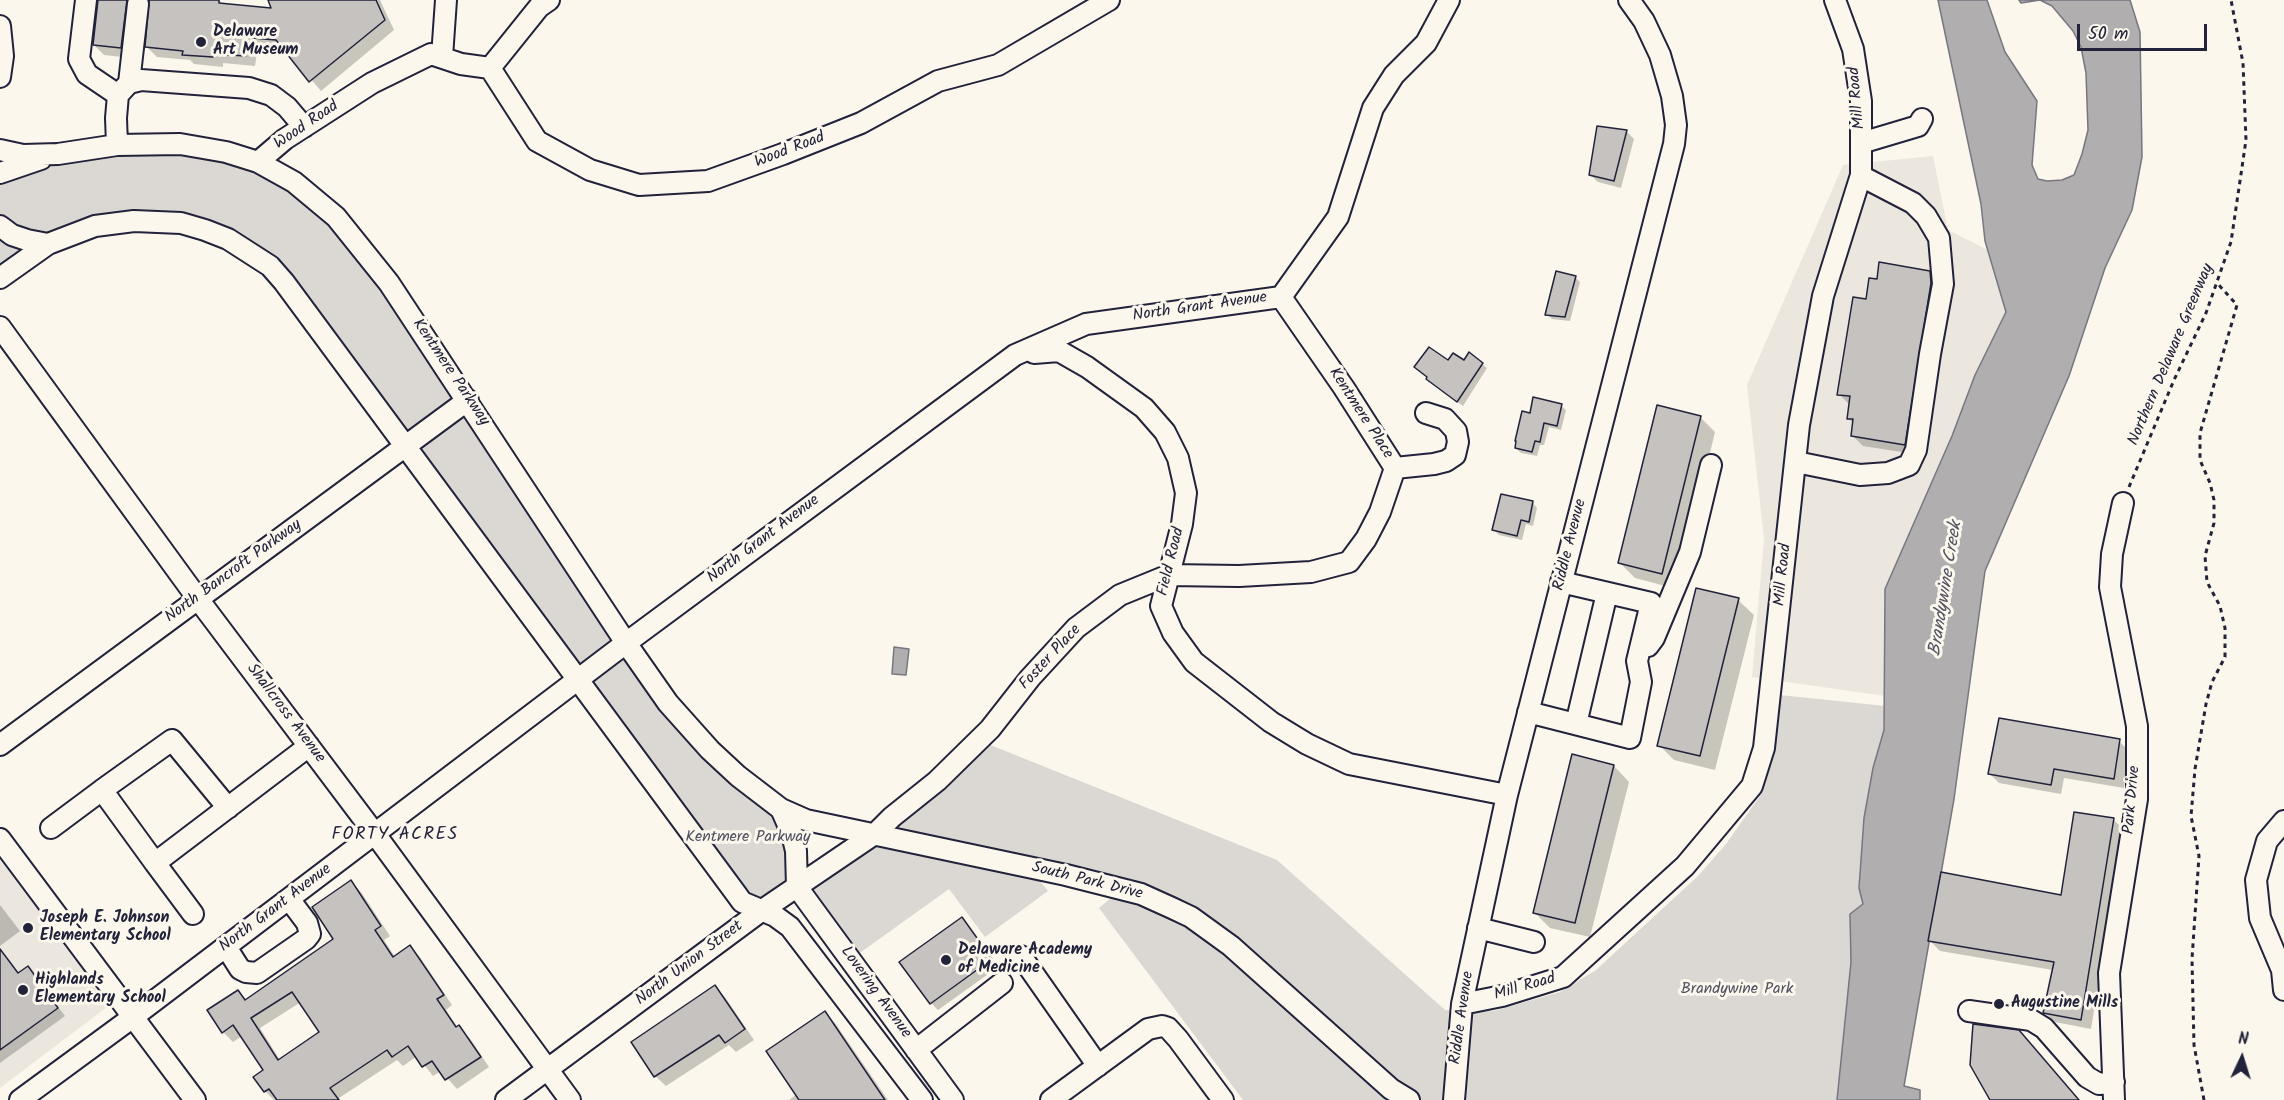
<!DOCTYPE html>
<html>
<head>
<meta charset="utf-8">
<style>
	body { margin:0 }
	#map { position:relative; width:2284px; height:1100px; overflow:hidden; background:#fbf7ec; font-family:Kalam,sans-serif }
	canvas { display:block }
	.north { position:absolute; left:2212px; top:1028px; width:60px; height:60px; -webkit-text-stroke:4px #fbf7ec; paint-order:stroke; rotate:4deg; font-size:16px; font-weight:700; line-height:24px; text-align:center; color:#22223b }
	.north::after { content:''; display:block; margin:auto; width:21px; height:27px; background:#22223b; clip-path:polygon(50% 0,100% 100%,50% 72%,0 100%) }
	.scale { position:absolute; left:2077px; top:24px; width:130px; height:27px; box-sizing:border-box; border:3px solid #22223b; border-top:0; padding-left:8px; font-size:18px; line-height:21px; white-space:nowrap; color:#22223b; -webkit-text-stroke:4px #fbf7ec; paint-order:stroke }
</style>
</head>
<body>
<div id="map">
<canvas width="2284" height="1100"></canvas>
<div class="north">N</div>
<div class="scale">50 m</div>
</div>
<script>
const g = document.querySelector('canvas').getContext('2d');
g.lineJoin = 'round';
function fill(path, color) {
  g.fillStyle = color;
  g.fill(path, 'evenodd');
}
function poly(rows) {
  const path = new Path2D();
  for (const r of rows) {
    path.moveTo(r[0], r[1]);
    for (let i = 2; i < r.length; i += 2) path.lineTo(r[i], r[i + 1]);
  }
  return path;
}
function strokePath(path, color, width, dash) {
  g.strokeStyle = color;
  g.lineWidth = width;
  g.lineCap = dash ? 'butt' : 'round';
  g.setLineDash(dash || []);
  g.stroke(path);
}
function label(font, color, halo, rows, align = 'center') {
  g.font = font + ' Kalam,sans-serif';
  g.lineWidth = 6;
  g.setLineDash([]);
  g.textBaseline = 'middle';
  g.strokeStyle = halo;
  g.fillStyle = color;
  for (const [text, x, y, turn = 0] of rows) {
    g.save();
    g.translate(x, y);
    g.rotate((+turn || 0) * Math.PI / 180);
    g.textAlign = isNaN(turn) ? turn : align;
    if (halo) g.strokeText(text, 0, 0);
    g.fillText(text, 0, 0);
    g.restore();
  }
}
fill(poly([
	[1933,156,1948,230,1988,250,2006,312,1975,375,1952,436,1885,589,1885,696,1752,677,1764,539,1747,385,1843,165],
	[0,852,111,1004,0,1088]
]), '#ebe7df');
fill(poly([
	[226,152,336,217,668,703,781,809,797,887,978,740,1277,860,1445,1010,1494,1011,1560,992,1596,970,1698,876,1726,844,1762,793,1780,695,1885,706,1884,730,1873,768,1864,818,1859,888,1863,904,1850,914,1851,962,1837,1100,1243,1100,1099,908,1112,897,1039,880,1048,891,985,937,949,889,850,960,797,888,761,911,284,282,205,230,95,226,0,278,0,173,58,154]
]), '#dbd8d3');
const water = poly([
	[1938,0,1987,0,2005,52,2037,101,2032,165,2038,179,2047,181,2062,180,2074,175,2082,154,2088,130,2086,73,2081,47,2073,31,2052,6,2040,0,2021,3,2019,0,2130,0,2140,32,2142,157,2132,210,2105,268,2069,376,1985,571,1954,799,1904,1086,1920,1090,1920,1100,1837,1100,1851,962,1850,914,1863,904,1859,888,1864,818,1873,768,1884,730,1885,589,1952,436,1975,375,2006,312,1985,241,1981,204,1938,0],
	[894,647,909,649,906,675,892,674,894,647]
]);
fill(water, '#b1aeb0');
strokePath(water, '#787681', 1.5);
fill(poly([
	[99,0,141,0,131,58,104,55,94,45],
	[150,0,219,0,224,5,274,10,269,0,380,0,394,30,321,91,286,50,261,48,261,53,257,53,255,66,223,63,223,67,194,64,190,60,157,57,147,47],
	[1598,128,1627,132,1634,139,1621,188,1598,182,1590,175],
	[1929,272,1939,282,1914,454,1863,446,1853,436,1854,424,1848,418,1849,404,1839,394,1867,301,1878,281],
	[1575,277,1580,282,1570,321,1552,319,1547,314],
	[1448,362,1482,364,1487,368,1463,406,1433,384],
	[1561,406,1566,410,1561,430,1549,427,1544,445,1540,445,1537,456,1521,453,1516,448,1531,414],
	[1700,417,1715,432,1677,589,1635,578,1620,563],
	[1533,503,1537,508,1533,526,1526,524,1522,540,1499,535,1494,530],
	[1738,600,1754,615,1715,770,1674,760,1659,745],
	[2119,741,2129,751,2124,788,2064,778,2061,794,1999,783,1989,773],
	[1573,756,1614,766,1629,782,1590,937,1550,928,1534,912],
	[2075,813,2114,820,2124,830,2091,1029,2055,1022,2044,1012,2053,970,1940,951,1930,941,2062,897],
	[351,882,361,892,390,936,384,940,395,957,410,947,420,957,452,1005,446,1010,458,1028,469,1037,489,1067,457,1089,441,1071,433,1076,417,1056,403,1066,397,1060,339,1098,340,1100,274,1100,265,1091,265,1071,242,1036,233,1042,223,1032,238,991,247,1000,336,940],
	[301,1002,321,1033,280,1060,260,1028],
	[0,905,20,931,0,946],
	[962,919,998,967,938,1010,931,1003],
	[0,948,19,974,28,968,35,976,65,1016,0,1063],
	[715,987,725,997,754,1040,736,1052,729,1045,666,1086,655,1076],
	[825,1013,835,1023,888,1100,789,1100,797,1094]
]), '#0003');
const building = poly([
	[98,0,127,0,121,48,93,45,98,0],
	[149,0,219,0,219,3,271,8,268,0,376,0,385,20,309,82,276,40,252,38,251,44,247,44,246,56,213,54,213,57,182,55,183,51,145,47,149,0],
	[1597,126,1627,130,1614,181,1589,175,1597,126],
	[1879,262,1930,271,1931,283,1905,445,1851,436,1853,419,1847,419,1850,396,1837,395,1853,297,1866,299,1869,278,1877,279,1879,262],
	[1556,271,1576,276,1565,317,1545,315,1556,271],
	[1429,347,1448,360,1453,353,1464,360,1469,352,1483,363,1457,402,1426,379,1427,377,1414,367,1429,347],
	[1533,397,1562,404,1557,426,1544,423,1540,442,1535,441,1532,452,1515,448,1516,441,1515,441,1522,411,1530,413,1533,397],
	[1657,405,1701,416,1662,574,1618,563,1657,405],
	[1501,494,1533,501,1529,522,1521,520,1517,536,1492,530,1501,494],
	[1696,588,1739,598,1700,756,1657,746,1696,588],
	[1999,718,2120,739,2114,779,2054,769,2051,785,1988,774,1999,718],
	[1572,754,1614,765,1575,923,1533,913,1572,754],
	[2074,812,2114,818,2081,1020,2043,1013,2054,962,1928,941,1941,872,2061,895,2074,812],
	[351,880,381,926,375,930,393,957,410,945,444,995,437,999,456,1027,459,1025,481,1057,445,1080,432,1061,422,1067,408,1046,392,1057,387,1050,330,1088,339,1100,277,1100,269,1089,264,1092,253,1077,263,1070,233,1025,222,1033,207,1010,238,990,245,1000,333,939,312,907,351,880],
	[292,992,319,1032,278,1060,251,1018,292,992],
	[962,917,992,959,930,1004,899,962,962,917],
	[0,949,18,973,28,966,58,1008,0,1050,0,949],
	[715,985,745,1029,725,1043,719,1035,654,1077,631,1042,715,985],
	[825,1011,885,1100,799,1100,766,1051,825,1011],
	[1973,1024,2019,1030,2079,1100,1990,1100,1970,1065,1973,1024]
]);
fill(building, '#c6c2c0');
strokePath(building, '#22223b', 1.5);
const minor = poly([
	[86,0,79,59,87,74,118,95],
	[0,26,3,56,0,77],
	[442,57,446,0],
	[490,68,539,7,549,0],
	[129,83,138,4],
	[1861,143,1918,126,1922,119],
	[117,145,116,118,118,95,129,83,141,80,249,88,271,95,287,107,304,127],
	[0,150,23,155,58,154,117,145,180,144,226,152,258,162,294,182,336,217,389,283,626,643,668,703,710,750,738,776,781,809,806,820,1066,875,1141,894,1172,908,1191,917,1231,946,1391,1089,1409,1100],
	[258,162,285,139,372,83,431,54,461,64,490,68,537,141,590,170,639,185,708,181,783,154,861,123,938,81,998,65,1109,0],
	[0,173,41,159],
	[0,226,12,235,27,240,48,244],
	[0,278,48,244,95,226,134,221,181,223,205,230,228,239,270,266,284,282,737,895,742,902,775,916,790,927,922,1100],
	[0,327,198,599,375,834,570,1100],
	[1034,353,1059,351,1087,367,1144,408,1165,432,1178,458,1186,493,1182,524,1161,606,1173,633,1194,662,1271,722,1307,744,1349,764,1507,795],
	[1796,462,1860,475,1888,473,1909,465,1916,450,1930,354,1943,284,1939,238,1926,216,1913,203,1861,176],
	[1395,468,1434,464,1446,461,1455,455,1458,442,1456,431,1445,419,1426,413],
	[1648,646,1654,638,1690,552,1711,465],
	[1528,712,1630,738,1641,682,1637,661,1651,603,1561,582],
	[1576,724,1607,593],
	[0,745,468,400],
	[102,790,172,740,228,808],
	[781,809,792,834,796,851,797,887,953,1100],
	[2284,821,2267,841,2256,880,2260,918,2282,970,2284,990],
	[51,828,102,790,155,863,309,746],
	[0,839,195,1100],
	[155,863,193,914],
	[1478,928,1534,942],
	[226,947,240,969,246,972,257,973,306,939,310,934,307,923,289,899],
	[1021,956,1098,1066],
	[1462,1004,1502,996,1563,977,1685,866,1752,786,1764,748,1799,425,1823,296,1861,175,1861,101,1853,49,1835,0],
	[1969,1011,2031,1020,2044,1028,2087,1077,2099,1084,2114,1082],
	[916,1050,1002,983],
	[20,1100,133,1017,626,643,1015,355,1086,324,1281,297,1338,217,1373,108,1394,75,1426,43,1449,0],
	[506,1100,761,911,876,833,892,817,937,781,990,729,1030,678,1076,628,1120,595,1169,575,1239,576,1311,572,1349,562,1366,539,1380,512,1395,468,1344,388,1281,297],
	[1051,1100,1148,1029,1162,1026,1168,1028,1178,1039,1223,1100],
	[1454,1100,1462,1004,1507,795,1674,144,1676,125,1672,96,1660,55,1644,21,1629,0],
	[2114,1100,2109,973,2137,799,2137,726,2110,587,2112,554,2123,503]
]);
strokePath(minor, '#22223b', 24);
strokePath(poly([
	[2129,487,2174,380,2206,313,2231,242,2246,140,2243,63,2231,0],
	[2204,1100,2194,1045,2192,959,2199,856,2191,816,2195,769,2206,704,2212,682,2225,657,2225,628,2220,606,2207,582,2205,556,2214,523,2214,500,2210,483,2200,460,2200,433,2237,305,2217,283]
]), '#22223b', 3, [4.5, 4.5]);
strokePath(minor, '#fbf7ec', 20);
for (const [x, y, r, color] of [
	[201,42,6,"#22223b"],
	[28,928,6,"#22223b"],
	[946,960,6,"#22223b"],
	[23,990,6,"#22223b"],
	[1999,1004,6,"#22223b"]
]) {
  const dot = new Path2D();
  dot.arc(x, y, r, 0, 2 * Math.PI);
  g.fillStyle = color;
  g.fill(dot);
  strokePath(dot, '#fbf7ec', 2);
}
label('bold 16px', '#22223b', '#fbf7ec', [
	["Delaware",213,33],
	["Art Museum",213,51],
	["Joseph E. Johnson",40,919],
	["Elementary School",40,937],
	["Delaware Academy",958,951],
	["of Medicine",958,969],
	["Highlands",35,981],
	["Elementary School",35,999],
	["Augustine Mills",2011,1004]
], 'left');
label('16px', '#22223b', '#fbf7ec', [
	["Mill Road",1858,98,-95],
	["Wood Road",307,126,-34],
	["Wood Road",790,151,-21],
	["North Grant Avenue",1200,308,-8],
	["Northern Delaware Greenway",2172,355,-67],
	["Kentmere Parkway",450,373,56],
	["Kentmere Place",1360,414,57],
	["North Grant Avenue",764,540,-37],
	["Riddle Avenue",1571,545,-76],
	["Field Road",1172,562,-76],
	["North Bancroft Parkway",234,572,-36],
	["Mill Road",1784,575,-84],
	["Foster Place",1051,658,-47],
	["Shallcross Avenue",285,714,53],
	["Park Drive",2133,800,-85],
	["South Park Drive",1087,882,14],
	["North Grant Avenue",276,909,-37],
	["North Union Street",690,964,-37],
	["Mill Road",1525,988,-16],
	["Lovering Avenue",875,993,54],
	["Riddle Avenue",1463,1018,-82]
]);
label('16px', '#505061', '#fbf7ec', [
	["Kentmere Parkway",748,838],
	["Brandywine Park",1737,990]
]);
label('italic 18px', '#545364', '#fbf7ec', [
	["Brandywine Creek",1947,589,-81]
]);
g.letterSpacing = '1.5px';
label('18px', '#22223b', '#fbf7ec', [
	["FORTY ACRES",395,836]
]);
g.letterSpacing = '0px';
</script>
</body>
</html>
